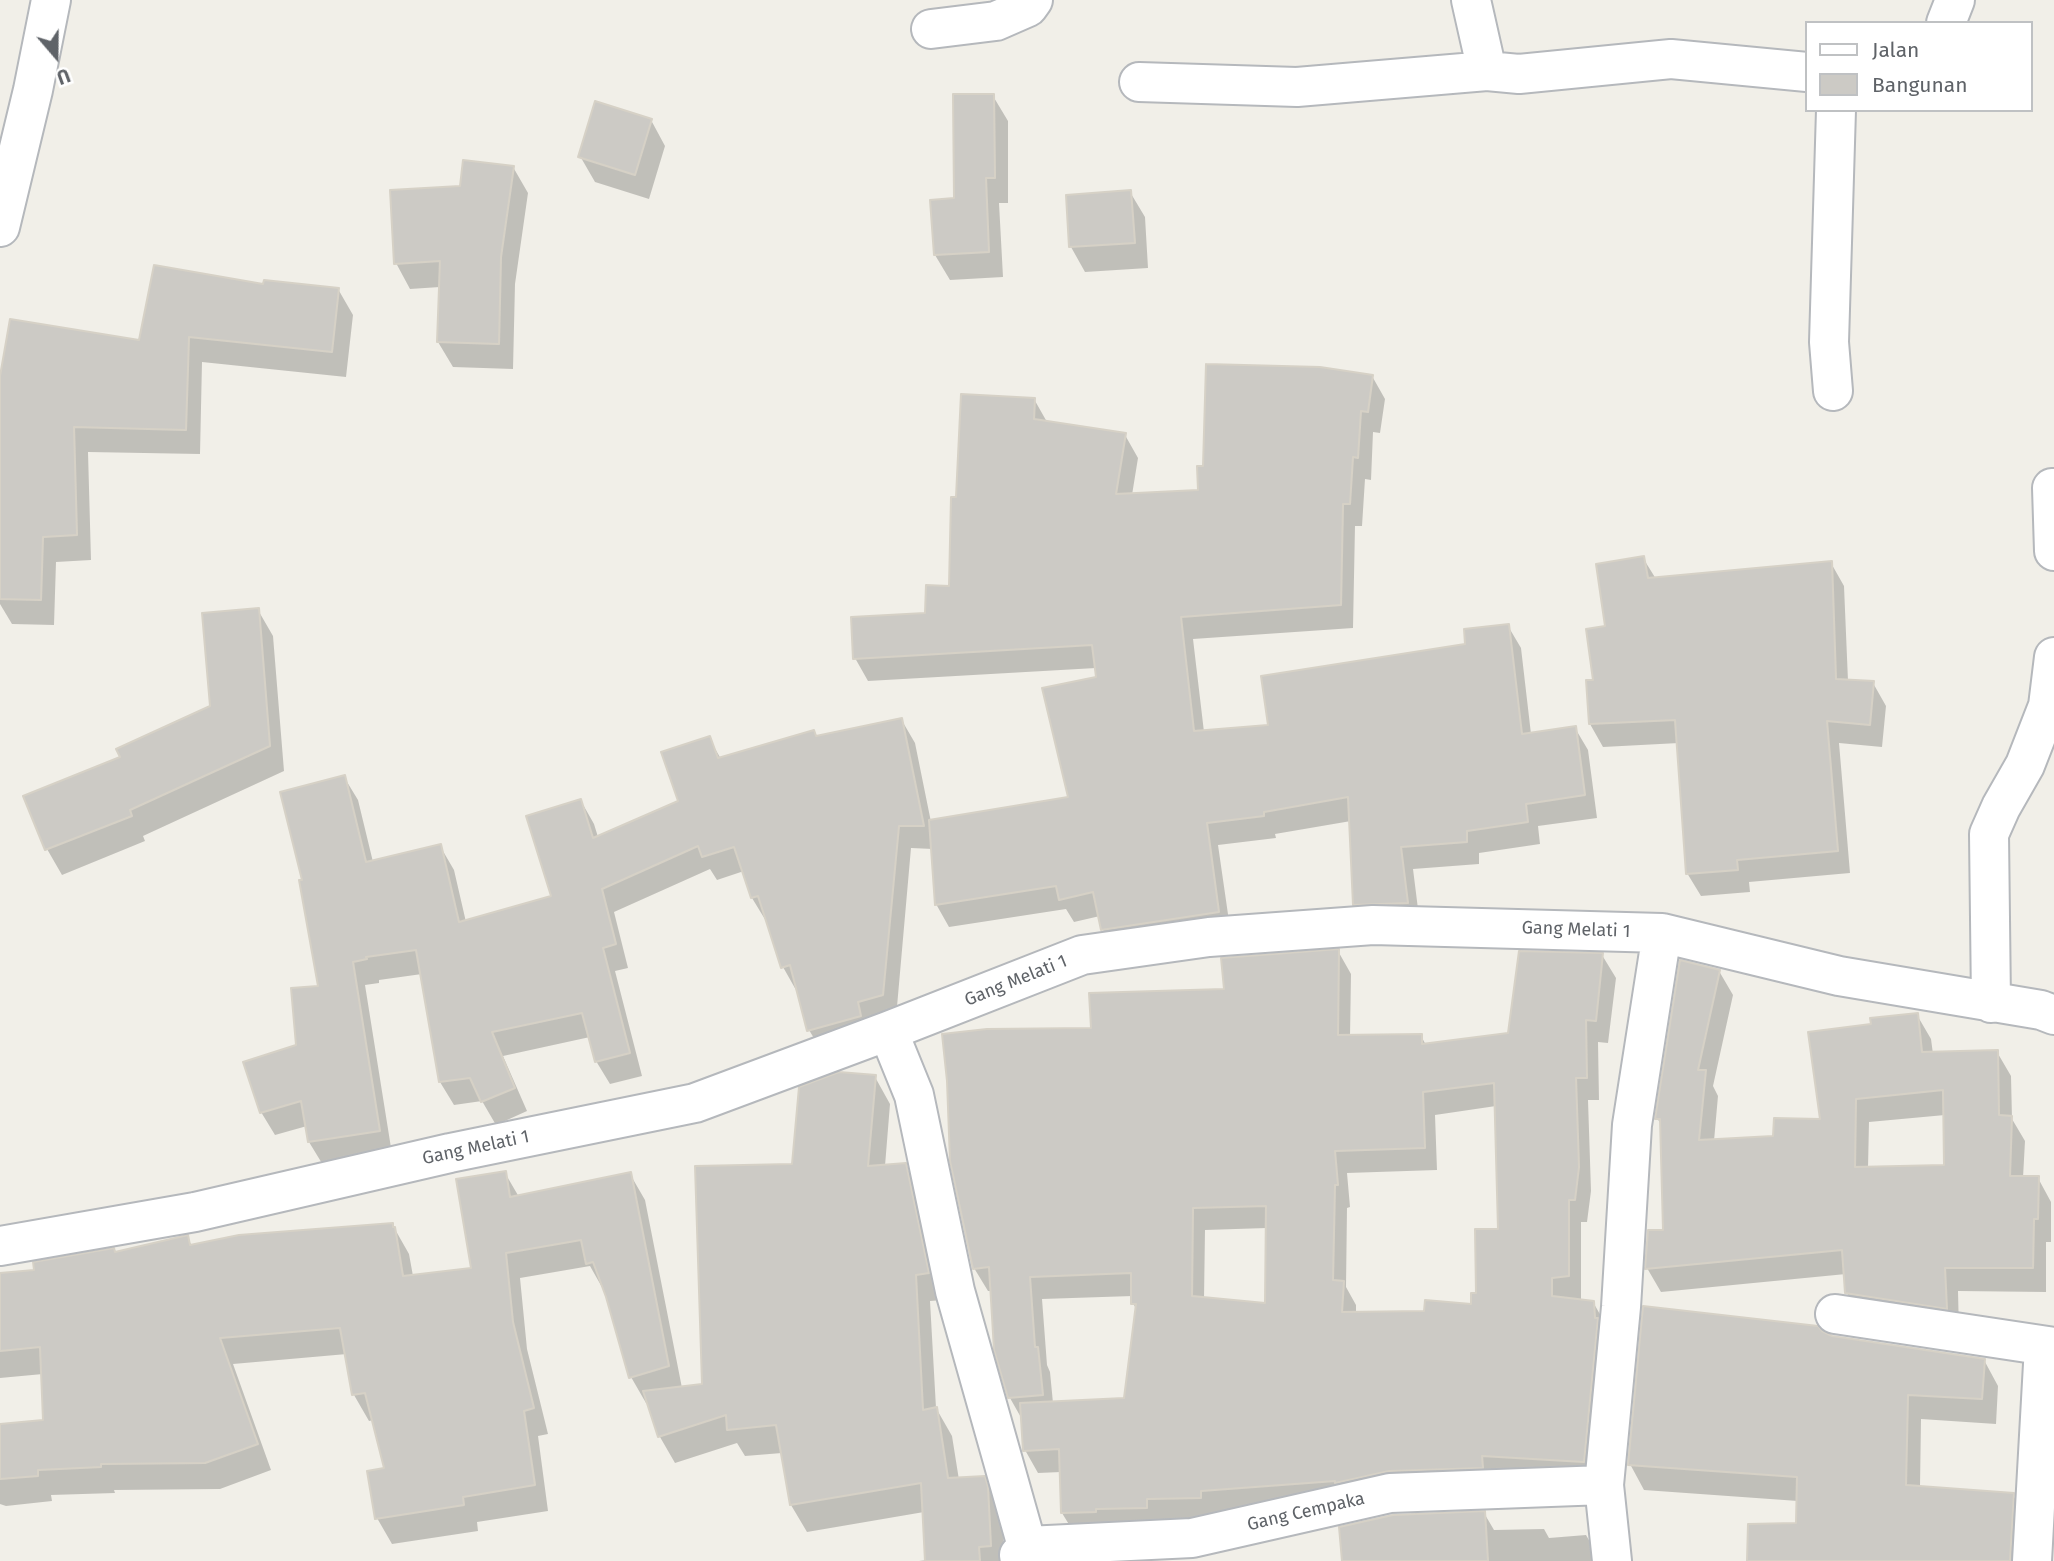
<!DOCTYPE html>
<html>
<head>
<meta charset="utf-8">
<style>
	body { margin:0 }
	#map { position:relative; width:2054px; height:1561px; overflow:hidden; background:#f1efe8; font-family:"Fira Sans",sans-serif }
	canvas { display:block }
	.legend { position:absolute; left:1805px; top:21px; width:228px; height:91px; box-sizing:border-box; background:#fff; border:2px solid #bfc1c3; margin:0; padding:9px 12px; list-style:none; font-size:21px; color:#5f6368 }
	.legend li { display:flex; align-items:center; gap:14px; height:35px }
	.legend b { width:35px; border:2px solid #bfc1c3 }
	.north { position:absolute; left:21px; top:21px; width:70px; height:70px; -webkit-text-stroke:5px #fff; paint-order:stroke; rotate:160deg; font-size:19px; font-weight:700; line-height:28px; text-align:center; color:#5f6368 }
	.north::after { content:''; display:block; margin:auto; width:24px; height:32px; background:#5f6368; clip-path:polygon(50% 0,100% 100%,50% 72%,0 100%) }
</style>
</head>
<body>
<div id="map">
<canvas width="2054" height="1561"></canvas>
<ul class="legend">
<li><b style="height:9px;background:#fff"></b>Jalan</li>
<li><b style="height:19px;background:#cccac5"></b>Bangunan</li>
</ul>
<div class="north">U</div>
</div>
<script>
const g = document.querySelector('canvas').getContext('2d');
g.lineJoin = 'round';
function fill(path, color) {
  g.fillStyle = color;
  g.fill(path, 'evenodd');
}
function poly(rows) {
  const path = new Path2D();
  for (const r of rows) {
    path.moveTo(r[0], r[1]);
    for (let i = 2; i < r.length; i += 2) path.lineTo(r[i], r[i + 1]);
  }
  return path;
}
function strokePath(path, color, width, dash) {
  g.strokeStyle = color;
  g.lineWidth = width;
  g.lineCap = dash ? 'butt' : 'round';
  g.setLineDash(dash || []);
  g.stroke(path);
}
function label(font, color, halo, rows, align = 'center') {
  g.font = font + ' "Fira Sans",sans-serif';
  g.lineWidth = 5;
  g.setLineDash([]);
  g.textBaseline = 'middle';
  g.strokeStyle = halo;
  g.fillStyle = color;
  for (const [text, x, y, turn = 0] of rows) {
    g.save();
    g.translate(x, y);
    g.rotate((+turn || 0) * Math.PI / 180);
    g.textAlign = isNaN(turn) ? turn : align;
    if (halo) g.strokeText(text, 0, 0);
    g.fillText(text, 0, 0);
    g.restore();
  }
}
fill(poly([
	[993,96,1008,121,1008,203,999,203,1003,277,950,280,935,255],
	[651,120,665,146,649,199,595,182,580,156],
	[513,167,528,193,515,284,513,369,453,367,438,342,440,287,410,289,396,263,461,187],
	[1130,192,1145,217,1148,268,1085,272,1071,247],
	[265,286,338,289,353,315,346,377,202,362,200,454,88,452,91,560,56,562,54,625,12,624,0,604,0,385,141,342],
	[1372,376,1385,399,1380,433,1373,432,1371,480,1365,479,1362,526,1355,526,1353,628,1193,639,1204,732,1270,726,1467,645,1508,626,1521,648,1531,734,1575,728,1588,750,1597,818,1538,826,1540,844,1479,853,1479,864,1413,869,1420,925,1368,927,1354,904,1351,821,1275,834,1276,838,1218,845,1231,935,1116,952,1103,930,1100,916,1074,922,1066,909,949,927,936,904,933,849,911,848,896,1018,823,1053,809,1030,798,990,796,990,783,967,768,920,766,921,752,898,744,871,717,880,710,869,614,912,628,968,615,971,642,1076,610,1084,596,1061,590,1037,503,1056,527,1111,496,1125,482,1101,454,1105,440,1082,422,974,379,980,379,983,365,985,392,1154,323,1165,309,1142,307,1126,275,1135,261,1112,298,1046,320,987,304,881,344,777,358,800,373,862,440,846,454,870,466,922,553,898,581,801,594,824,598,837,680,802,709,738,721,759,901,719,915,743,931,822,1070,799,1098,678,1096,668,868,681,855,658,926,614,951,588,958,499,1034,399,1047,422,1125,435,1138,458,1132,495,1200,492,1205,467],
	[1643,558,1656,579,1831,563,1844,586,1848,681,1873,683,1886,706,1882,747,1839,743,1850,873,1749,882,1750,892,1701,896,1687,873,1679,743,1603,747,1590,724,1595,681,1607,628],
	[258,610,273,636,284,771,143,836,145,841,62,875,47,849,26,797,122,758,212,708],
	[1338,951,1351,974,1350,1037,1421,1036,1426,1045,1510,1034,1602,955,1616,978,1608,1043,1598,1042,1599,1100,1588,1100,1591,1191,1587,1222,1581,1222,1581,1301,1593,1302,1606,1325,1597,1484,1213,1513,1214,1536,1076,1536,1062,1513,1061,1472,1038,1473,1025,1450,1023,1421,1010,1398,992,1291,988,1291,974,1268,1093,1029,1226,991],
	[1496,1106,1500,1230,1473,1306,1425,1313,1356,1314,1356,1305,1346,1287,1347,1208,1350,1207,1347,1173,1437,1170,1435,1115],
	[1267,1228,1266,1305,1204,1299,1205,1230],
	[1133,1296,1133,1303,1137,1311,1126,1400,1053,1403,1050,1372,1047,1365,1042,1299],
	[1719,971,1733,995,1713,1086,1718,1096,1714,1141,1775,1138,1822,1120,1873,1025,1917,1015,1931,1039,1933,1054,1997,1052,2011,1076,2012,1119,2025,1141,2023,1178,2038,1178,2051,1202,2051,1242,2046,1242,2046,1292,1958,1291,1959,1332,1860,1317,1847,1293,1846,1274,1661,1292,1647,1268,1665,1232,1662,1126,1657,1118],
	[1945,1115,1945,1166,1868,1168,1869,1122],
	[875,1077,890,1104,885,1166,905,1165,921,1192,943,1300,930,1301,936,1408,952,1436,959,1480,984,1478,999,1505,1002,1516,1005,1561,919,1561,927,1560,924,1512,807,1532,791,1505,782,1453,745,1456,737,1443,675,1463,660,1437,649,1402,646,1403,631,1377,605,1289,603,1289,590,1266,520,1278,527,1349,548,1434,538,1436,548,1511,477,1522,478,1531,392,1544,377,1518,386,1469,374,1420,369,1421,354,1395,347,1354,233,1364,271,1470,220,1489,114,1490,115,1493,51,1495,52,1501,6,1506,0,1504,0,1425,45,1421,43,1374,0,1378,0,1275,36,1272,187,1237,192,1246,392,1224,409,1254,413,1276,473,1270,505,1173,519,1197,630,1174,645,1200,682,1388,704,1386,794,1165],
	[1831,1337,1984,1360,1998,1386,1996,1424,1921,1419,1920,1487,2013,1495,2027,1520,2025,1561,1749,1561,1798,1525,1798,1501,1644,1490,1630,1464],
	[1484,1513,1494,1530,1544,1529,1549,1538,1586,1535,1601,1561,1343,1561]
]), '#0003');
const building = poly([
	[953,94,994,94,995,178,986,178,989,252,934,255,930,200,954,198,953,94],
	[595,101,652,119,635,175,578,157,595,101],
	[463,160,514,166,501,257,499,344,437,342,440,261,394,264,390,190,460,186,463,160],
	[1131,190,1135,243,1069,247,1066,195,1131,190],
	[154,265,263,284,264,280,339,288,332,352,189,337,186,430,74,427,77,535,43,537,41,600,0,599,0,376,10,319,139,340,154,265],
	[1206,364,1320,367,1373,375,1368,412,1361,411,1358,458,1353,457,1350,504,1343,504,1341,605,1181,617,1194,731,1268,725,1261,676,1465,644,1464,629,1509,624,1522,734,1576,726,1585,795,1526,804,1528,822,1467,831,1467,842,1401,847,1408,903,1353,905,1348,797,1264,812,1264,816,1207,823,1219,912,1101,930,1093,892,1059,900,1056,886,935,905,929,820,1068,797,1042,688,1096,677,1092,645,853,659,851,617,925,613,926,585,949,586,951,497,956,497,961,394,1035,398,1034,419,1126,433,1116,494,1198,490,1197,466,1203,466,1206,364],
	[1644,556,1648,578,1832,561,1836,679,1874,681,1870,725,1827,721,1838,851,1737,860,1738,870,1686,874,1675,720,1589,724,1586,680,1593,680,1586,629,1605,626,1596,564,1644,556],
	[259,608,270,746,130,810,132,816,45,850,23,796,120,757,116,749,210,706,202,613,259,608],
	[902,718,924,826,899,826,883,995,858,1002,861,1016,807,1031,790,965,781,968,758,896,751,898,734,847,702,857,698,846,602,889,616,944,603,948,630,1053,595,1062,582,1013,492,1032,515,1088,481,1102,470,1078,439,1082,416,950,366,957,367,959,353,962,380,1131,308,1142,301,1101,260,1113,243,1062,296,1045,291,988,318,986,299,880,302,880,280,792,345,775,366,862,441,844,459,922,551,896,526,816,581,799,593,838,678,801,661,752,710,736,718,758,814,730,816,736,902,718],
	[1339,949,1338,1035,1422,1034,1422,1044,1508,1033,1519,951,1603,953,1596,1021,1586,1020,1587,1078,1576,1078,1579,1167,1575,1200,1569,1200,1569,1276,1552,1278,1552,1296,1594,1301,1595,1318,1598,1318,1584,1462,1482,1456,1483,1468,1389,1471,1335,1483,1335,1481,1201,1491,1201,1498,1147,1499,1147,1508,1096,1509,1096,1512,1061,1513,1059,1449,1023,1451,1020,1403,1124,1398,1136,1304,1131,1304,1131,1273,1030,1277,1035,1347,1038,1347,1043,1395,1008,1398,994,1350,989,1267,973,1269,950,1161,947,1081,942,1034,987,1029,1091,1028,1089,993,1224,989,1221,958,1339,949],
	[1494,1083,1498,1229,1475,1229,1476,1293,1471,1293,1471,1304,1425,1300,1424,1311,1342,1312,1344,1281,1333,1280,1335,1185,1338,1185,1335,1151,1425,1148,1423,1092,1494,1083],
	[1266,1206,1265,1303,1192,1296,1193,1208,1266,1206],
	[1680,960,1720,970,1698,1070,1706,1070,1699,1140,1773,1136,1774,1118,1820,1119,1808,1032,1871,1024,1870,1018,1918,1013,1922,1052,1998,1050,1999,1115,2012,1116,2010,1176,2039,1176,2038,1219,2034,1219,2033,1268,1945,1268,1947,1309,1845,1293,1842,1250,1645,1269,1648,1230,1663,1230,1660,1119,1655,1119,1680,960],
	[1943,1090,1944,1165,1855,1167,1856,1099,1943,1090],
	[839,1072,876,1075,868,1166,906,1163,929,1273,916,1275,923,1410,937,1407,948,1478,985,1476,988,1487,991,1546,979,1547,980,1561,925,1561,921,1483,790,1505,776,1425,727,1430,726,1415,658,1437,643,1391,702,1384,695,1166,792,1164,799,1087,839,1072],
	[506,1171,510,1197,631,1172,669,1366,629,1378,606,1297,593,1262,586,1264,581,1240,506,1253,513,1322,534,1408,524,1411,535,1485,463,1497,464,1505,375,1519,367,1471,384,1468,365,1393,352,1395,340,1328,220,1338,258,1444,205,1463,101,1464,101,1467,38,1470,38,1476,0,1479,0,1424,43,1420,40,1347,0,1351,0,1273,34,1270,33,1262,114,1248,115,1252,188,1235,190,1245,239,1235,393,1223,393,1227,395,1227,403,1276,471,1268,456,1179,506,1171],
	[1643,1306,1818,1326,1822,1331,1832,1336,1985,1359,1982,1399,1908,1395,1906,1485,2014,1493,2010,1561,1747,1561,1748,1524,1796,1523,1797,1477,1628,1465,1643,1306],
	[1485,1511,1488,1561,1342,1561,1339,1527,1393,1515,1485,1511]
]);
fill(building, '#cccac5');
strokePath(building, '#d6d1c6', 2);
const minor = poly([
	[1471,0,1487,71,1519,74,1671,59,1807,72],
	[1946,23,1955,0],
	[931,29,996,21,1028,7,1033,0],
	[1139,82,1297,87,1487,71],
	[0,227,33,90,51,0],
	[1833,391,1829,342,1836,110],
	[2052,488,2054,551],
	[1991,1003,1989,834,2001,807,2025,765,2048,706,2054,657],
	[888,1031,914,1095,955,1291,1027,1546],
	[0,1246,195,1212,450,1153,695,1103,888,1031,1082,955,1209,937,1373,925,1662,933,1839,976,2041,1010,2054,1015],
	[1835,1314,2054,1347],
	[1020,1561,1019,1555,1027,1546,1192,1538,1390,1493,1604,1485],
	[1612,1561,1604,1485,1621,1307,1632,1125,1662,933],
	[2032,1561,2044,1346]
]);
strokePath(minor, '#b5b8bc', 42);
strokePath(minor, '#fff', 38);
label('18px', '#5f6368', '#fff', [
	["Gang Melati 1",1576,930,2],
	["Gang Melati 1",1016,981,-22],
	["Gang Melati 1",476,1148,-12],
	["Gang Cempaka",1306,1512,-13]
]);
</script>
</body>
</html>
